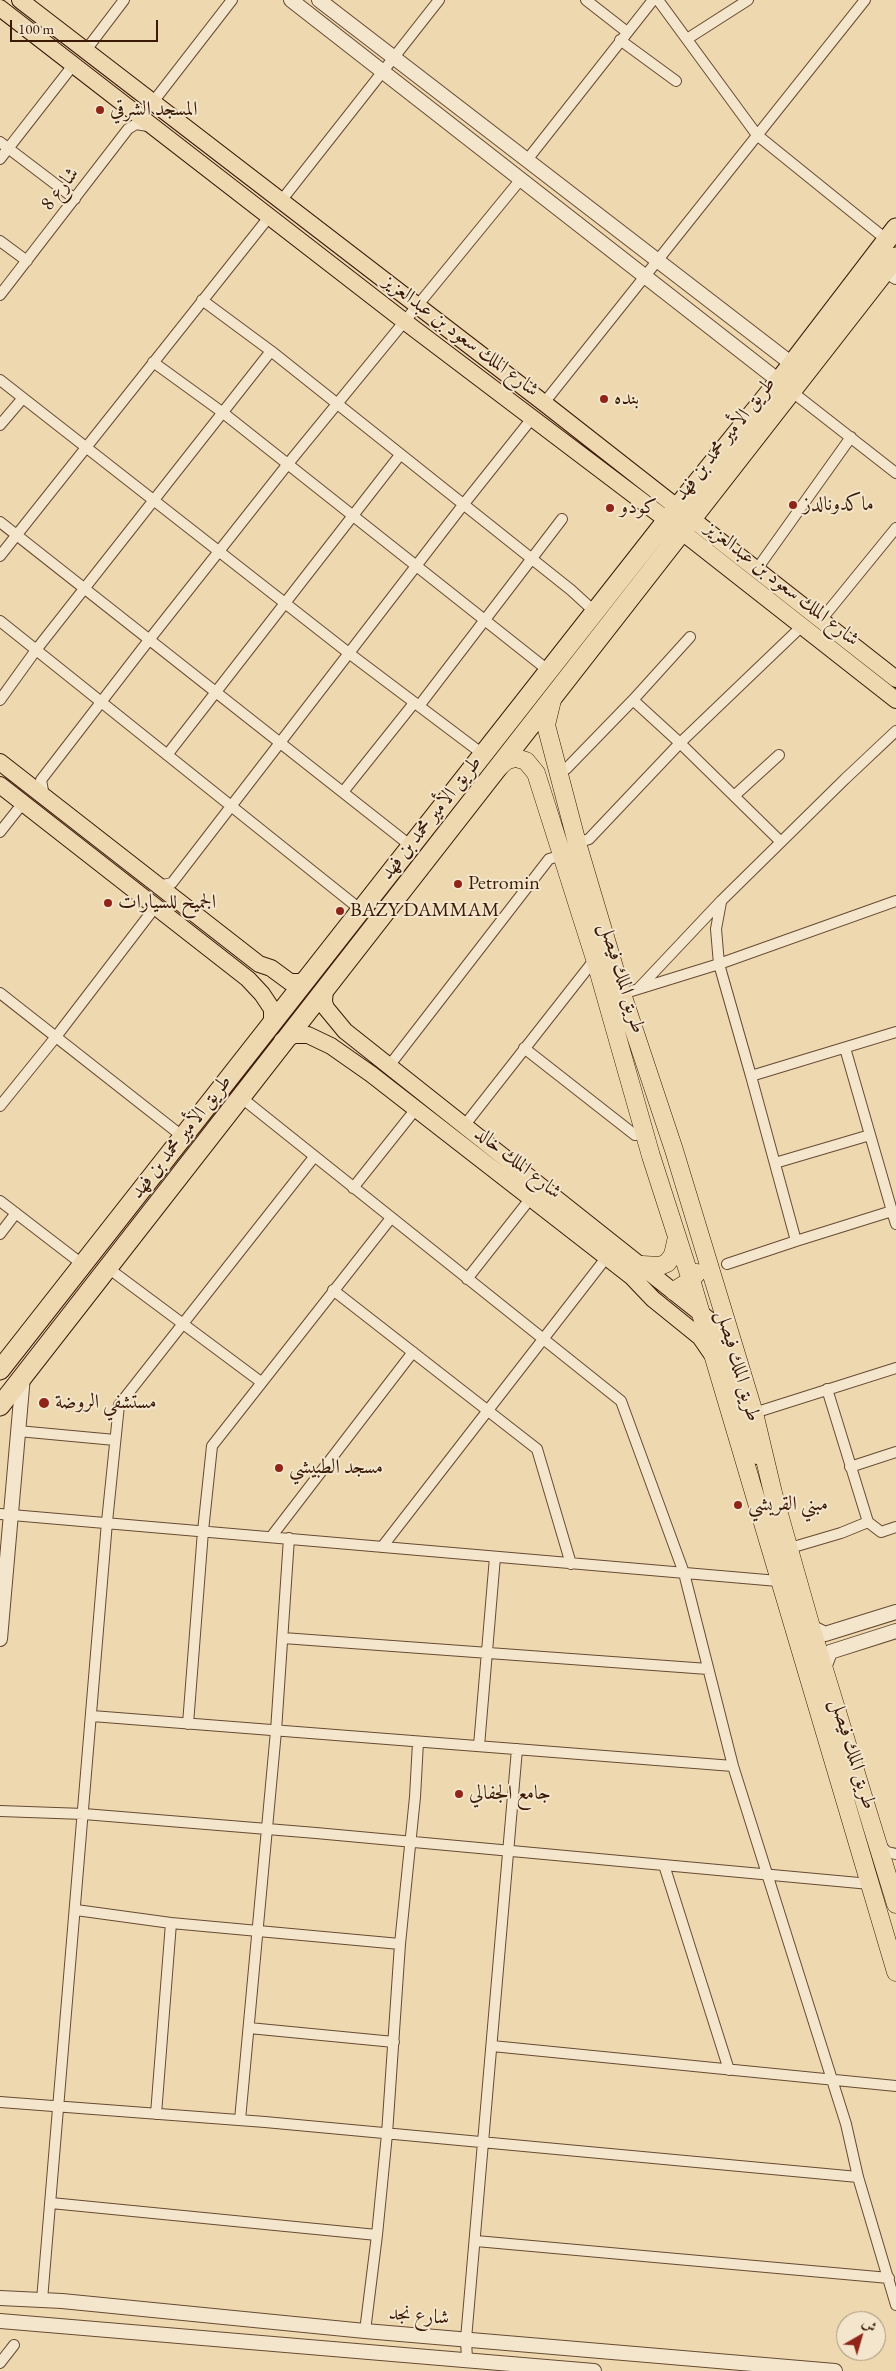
<!DOCTYPE html>
<html>
<head>
<meta charset="utf-8">
<style>
	body { margin:0 }
	#map { position:relative; width:896px; height:2371px; overflow:hidden; background:#edd8b0; font-family:"EB Garamond",Amiri,serif }
	canvas { display:block }
	.north { position:absolute; left:836px; top:2311px; width:50px; height:50px; box-sizing:border-box; background:#f3e6cc; border:1px solid #a9947e; border-radius:50%; rotate:38deg; font-size:14px; font-weight:700; line-height:20px; text-align:center; color:#3b1a08 }
	.north::after { content:''; display:block; margin:auto; width:18px; height:22px; background:#8f2418; clip-path:polygon(50% 0,100% 100%,50% 72%,0 100%) }
	.scale { position:absolute; left:10px; top:20px; width:148px; height:22px; box-sizing:border-box; border:2px solid #3b1a08; border-top:0; padding-left:6px; font-size:15px; line-height:18px; white-space:nowrap; color:#3b1a08; -webkit-text-stroke:4px #f3e6cc; paint-order:stroke }
</style>
</head>
<body>
<div id="map">
<canvas width="896" height="2371"></canvas>
<div class="north">ش</div>
<div class="scale">100 m</div>
</div>
<script>
const g = document.querySelector('canvas').getContext('2d');
g.lineJoin = 'round';
function poly(rows) {
  const path = new Path2D();
  for (const r of rows) {
    path.moveTo(r[0], r[1]);
    for (let i = 2; i < r.length; i += 2) path.lineTo(r[i], r[i + 1]);
  }
  return path;
}
function strokePath(path, color, width, dash) {
  g.strokeStyle = color;
  g.lineWidth = width;
  g.lineCap = dash ? 'butt' : 'round';
  g.setLineDash(dash || []);
  g.stroke(path);
}
function label(font, color, halo, rows, align = 'center') {
  g.font = font + ' "EB Garamond",Amiri,serif';
  g.lineWidth = 4;
  g.setLineDash([]);
  g.textBaseline = 'middle';
  g.strokeStyle = halo;
  g.fillStyle = color;
  for (const [text, x, y, turn = 0] of rows) {
    g.save();
    g.translate(x, y);
    g.rotate((+turn || 0) * Math.PI / 180);
    g.textAlign = isNaN(turn) ? turn : align;
    if (halo) g.strokeText(text, 0, 0);
    g.fillText(text, 0, 0);
    g.restore();
  }
}
const minor = poly([
	[586,0,627,32],
	[658,0,757,135,887,240],
	[687,39,748,0],
	[620,40,676,81],
	[86,50,124,0],
	[153,102,232,0],
	[0,142,75,199],
	[0,159,74,64],
	[527,160,653,0],
	[281,201,439,0],
	[0,241,27,261],
	[0,295,128,129,136,124,148,126],
	[202,300,271,351,571,590,595,612],
	[153,362,222,412,549,671],
	[0,380,350,654,484,755],
	[791,391,896,473],
	[544,403,865,0],
	[0,425,23,398],
	[0,522,411,846],
	[0,556,269,217],
	[757,569,851,437],
	[821,620,896,528],
	[0,621,361,910],
	[0,700,36,650,271,351],
	[633,700,680,743,781,842],
	[419,706,562,519],
	[167,755,400,455],
	[566,769,633,700,690,637],
	[343,792,414,703],
	[44,796,41,780,149,640,287,465,521,179],
	[734,796,779,755],
	[0,832,23,803],
	[577,843,589,839,680,743,801,627],
	[158,886,172,883,463,505,533,417],
	[721,902,716,929,719,964,751,1076,896,1032],
	[638,989,721,901,845,779,896,731],
	[0,993,182,1136],
	[622,994,719,964,896,901],
	[524,1048,635,1135,645,1133],
	[389,1066,549,859,563,855],
	[751,1076,796,1241,892,1211,845,1048],
	[238,1095,621,1401,684,1573,733,1766,846,2124,858,2177,896,2305],
	[0,1106,55,1038,156,906],
	[464,1126,595,959],
	[775,1163,870,1135],
	[353,1188,415,1110],
	[0,1201,82,1264],
	[892,1211,896,1224],
	[0,1234,16,1213],
	[727,1264,796,1241],
	[108,1268,261,1382],
	[467,1279,530,1199],
	[333,1290,537,1449,571,1564],
	[827,1389,868,1522,881,1532,896,1527],
	[754,1413,896,1368],
	[18,1431,115,1440],
	[850,1467,896,1452],
	[0,1514,778,1581],
	[271,1537,413,1352],
	[382,1547,606,1258],
	[790,1548,841,1533,868,1522],
	[283,1638,708,1669],
	[92,1716,733,1766],
	[188,1724,203,1531,212,1446,391,1218],
	[479,1746,495,1557],
	[0,1811,84,1814,316,1833,870,1884],
	[880,1845,887,1852,896,1854],
	[664,1865,729,2070],
	[76,1910,171,1923,400,1944],
	[249,2028,394,2042],
	[492,2046,896,2086],
	[0,2102,265,2122,858,2177],
	[156,2114,171,1923],
	[240,2120,276,1731,289,1538],
	[51,2203,377,2235],
	[476,2241,889,2278],
	[42,2300,107,1522,119,1405,314,1157],
	[365,2331,377,2235,387,2134,400,1944,415,1797,418,1742],
	[467,2360,466,2339,517,1749],
	[0,2363,14,2345]
]);
const tertiary = poly([
	[291,0,779,381],
	[319,0,792,364],
	[885,270,896,277],
	[811,1627,825,1634,896,1612],
	[0,1639,23,1376],
	[824,1668,830,1652,896,1631],
	[0,2298,62,2301,365,2331,835,2371],
	[0,2321,594,2371]
]);
const primary = poly([
	[20,0,544,403,896,679],
	[0,8,404,321,667,520,896,700],
	[0,762,259,964,271,968,290,982,301,982,308,977],
	[0,785,248,979,262,994,272,1009,272,1020,268,1028],
	[325,988,324,1002,326,1008,345,1031,713,1323,720,1337,757,1456],
	[282,1041,294,1035,308,1035,331,1046,371,1074,632,1277,653,1299,700,1337,711,1353]
]);
const trunk = poly([
	[552,700,546,725,577,843,622,994,674,1150,754,1413,773,1493,811,1627,896,1904],
	[498,768,507,760,516,758,526,761,536,773,595,959,651,1156,691,1280,896,1972],
	[642,1265,660,1266,667,1263,673,1255,677,1237],
	[674,1291,691,1280,697,1273]
]);
const motorway = poly([
	[0,1370,667,520,779,381,896,228],
	[0,1406,896,257]
]);
strokePath(minor, '#684a32', 12);
strokePath(tertiary, '#684a32', 16);
strokePath(primary, '#3b1a08', 18);
strokePath(trunk, '#3b1a08', 19);
strokePath(motorway, '#3b1a08', 21);
strokePath(minor, '#f3e6cc', 10);
strokePath(tertiary, '#f3e6cc', 14);
strokePath(primary, '#edd8b0', 16);
strokePath(trunk, '#edd8b0', 18);
strokePath(motorway, '#edd8b0', 19);
for (const [x, y, r, color] of [
	[100,110,5,"#8f2418"],
	[604,399,5,"#8f2418"],
	[793,505,5,"#8f2418"],
	[610,508,5,"#8f2418"],
	[458,884,5,"#8f2418"],
	[108,903,5,"#8f2418"],
	[340,911,5,"#8f2418"],
	[44,1403,6,"#8f2418"],
	[279,1468,5,"#8f2418"],
	[738,1505,5,"#8f2418"],
	[459,1794,5,"#8f2418"]
]) {
  const dot = new Path2D();
  dot.arc(x, y, r, 0, 2 * Math.PI);
  g.fillStyle = color;
  g.fill(dot);
  strokePath(dot, '#f3e6cc', 2);
}
label('20px', '#3b1a08', '#f3e6cc', [
	["المسجد الشرقي",110,110],
	["بنده",614,399],
	["ماكدونالدز",803,505],
	["كودو",620,508],
	["Petromin",468,884],
	["الجميح للسيارات",118,903],
	["BAZY DAMMAM",350,911],
	["مستشفي الروضة",55,1403],
	["مسجد الطبيشي",289,1468],
	["مبني القريشي",748,1505],
	["جامع الجفالي",469,1794]
], 'left');
label('20px', '#3b1a08', '#f3e6cc', [
	["شارع 8",60,189,-52],
	["شارع الملك سعود بن عبدالعزيز",461,336,37],
	["طريق الأمير محمد بن فهد",725,439,-52],
	["شارع الملك سعود بن عبدالعزيز",782,584,38],
	["طريق الأمير محمد بن فهد",431,818,-52],
	["طريق الملك فيصل",622,978,73],
	["طريق الأمير محمد بن فهد",181,1137,-52],
	["شارع الملك خالد",518,1163,38],
	["طريق الملك فيصل",738,1366,74],
	["طريق الملك فيصل",853,1754,73],
	["شارع نجد",419,2316,5]
]);
</script>
</body>
</html>
